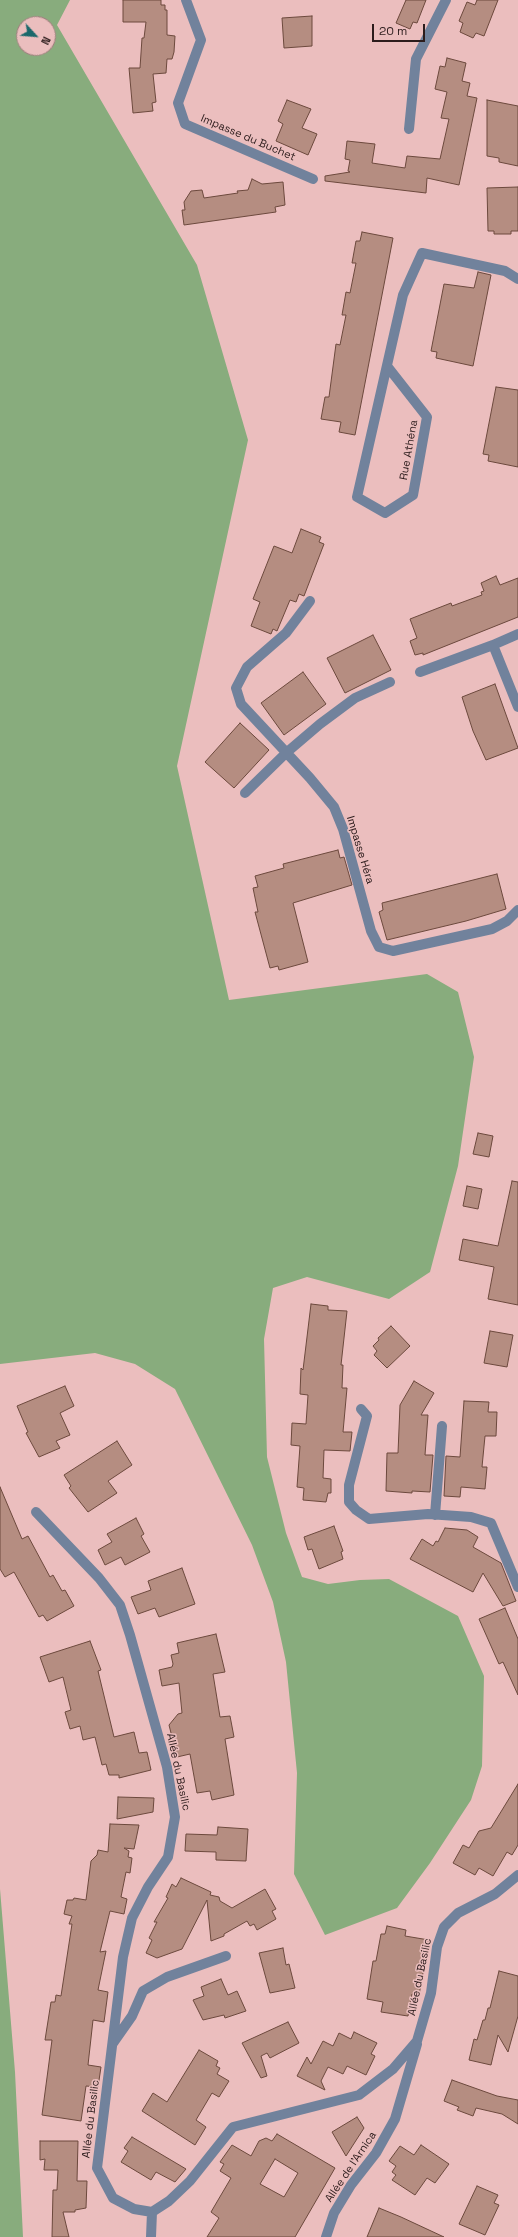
<!DOCTYPE html>
<html>
<head>
<meta charset="utf-8">
<style>
	body { margin:0 }
	#map { position:relative; width:518px; height:2237px; overflow:hidden; background:#ebbebe; font-family:"Space Grotesk",sans-serif }
	canvas { display:block }
	.north { position:absolute; left:16px; top:16px; width:40px; height:40px; box-sizing:border-box; background:#ebbebe; border:1px solid #9f7d7d; border-radius:50%; rotate:116deg; font-size:11px; font-weight:700; line-height:16px; text-align:center; color:#2c1c1c }
	.north::after { content:''; display:block; margin:auto; width:14px; height:18px; background:#1b686b; clip-path:polygon(50% 0,100% 100%,50% 72%,0 100%) }
	.scale { position:absolute; left:372px; top:24px; width:53px; height:18px; box-sizing:border-box; border:2px solid #2c1c1c; border-top:0; padding-left:5px; font-size:12px; line-height:14px; white-space:nowrap; color:#2c1c1c; -webkit-text-stroke:3px #ebbebe; paint-order:stroke }
</style>
</head>
<body>
<div id="map">
<canvas width="518" height="2237"></canvas>
<div class="north">N</div>
<div class="scale">20 m</div>
</div>
<script>
const g = document.querySelector('canvas').getContext('2d');
g.lineJoin = 'round';
function fill(path, color) {
  g.fillStyle = color;
  g.fill(path, 'evenodd');
}
function poly(rows) {
  const path = new Path2D();
  for (const r of rows) {
    path.moveTo(r[0], r[1]);
    for (let i = 2; i < r.length; i += 2) path.lineTo(r[i], r[i + 1]);
  }
  return path;
}
function strokePath(path, color, width, dash) {
  g.strokeStyle = color;
  g.lineWidth = width;
  g.lineCap = dash ? 'butt' : 'round';
  g.setLineDash(dash || []);
  g.stroke(path);
}
function label(font, color, halo, rows, align = 'center') {
  g.font = font + ' "Space Grotesk",sans-serif';
  g.lineWidth = 3;
  g.setLineDash([]);
  g.textBaseline = 'middle';
  g.strokeStyle = halo;
  g.fillStyle = color;
  for (const [text, x, y, turn = 0] of rows) {
    g.save();
    g.translate(x, y);
    g.rotate((+turn || 0) * Math.PI / 180);
    g.textAlign = isNaN(turn) ? turn : align;
    if (halo) g.strokeText(text, 0, 0);
    g.fillText(text, 0, 0);
    g.restore();
  }
}
fill(poly([
	[0,0,70,0,57,25,197,265,248,440,177,766,229,1000,427,974,458,992,474,1057,458,1166,430,1272,389,1299,307,1277,273,1288,264,1339,267,1457,286,1533,302,1577,328,1584,360,1580,389,1579,458,1616,484,1676,482,1766,471,1800,430,1863,397,1908,325,1935,294,1874,297,1773,286,1662,273,1602,252,1545,175,1389,135,1364,95,1353,0,1364],
	[24,24,48,24,48,48,24,48],
	[0,1889,15,2072,23,2237,0,2237]
]), '#88ac7d');
const building = poly([
	[123,0,161,0,161,5,165,5,165,10,167,10,167,35,175,36,174,52,172,59,167,59,166,73,153,74,156,102,152,103,153,111,133,113,129,68,140,68,142,38,144,38,146,22,123,22,123,0],
	[406,0,426,0,417,23,413,22,410,29,396,23,406,0],
	[477,0,498,0,484,36,476,33,473,38,460,32,463,23,459,21,467,2,475,5,477,0],
	[312,16,312,46,284,48,282,18,312,16],
	[447,58,466,63,462,81,470,83,467,96,477,98,459,185,427,178,426,193,325,181,325,176,350,172,348,171,350,160,345,159,347,141,375,144,372,163,405,168,407,156,440,159,449,119,441,118,447,92,435,89,440,66,445,67,447,58],
	[287,100,311,109,302,128,317,134,308,155,276,141,283,124,278,121,287,100],
	[487,100,518,106,518,166,499,162,499,158,487,156,487,100],
	[252,179,262,184,283,182,285,205,275,207,276,212,184,225,182,210,185,210,184,202,191,191,202,190,204,198,238,193,237,191,248,190,252,179],
	[518,187,518,231,511,231,511,234,494,234,494,231,488,231,487,188,518,187],
	[362,232,393,238,355,435,339,432,341,422,321,419,325,397,329,397,336,344,340,345,346,315,342,315,346,292,350,293,356,263,352,263,356,241,360,241,362,232],
	[478,272,491,275,473,366,436,358,437,352,431,351,444,284,474,288,478,272],
	[496,387,518,390,518,467,488,461,489,455,483,454,496,387],
	[301,529,321,537,319,542,324,544,304,596,299,594,296,602,290,600,277,631,273,629,271,634,251,626,260,602,253,599,274,546,292,553,301,529],
	[496,576,500,585,518,578,518,617,423,655,423,653,415,655,410,641,417,638,410,619,451,603,452,606,482,595,481,592,484,591,481,583,496,576],
	[373,635,391,670,345,693,327,658,373,635],
	[303,672,326,704,284,735,261,703,303,672],
	[495,684,518,748,486,760,473,731,462,697,495,684],
	[240,723,269,750,234,788,205,762,240,723],
	[338,850,340,858,344,857,352,885,293,903,308,962,279,970,278,966,270,968,255,912,258,912,253,888,258,887,255,876,284,868,283,864,338,850],
	[497,874,506,909,466,921,387,940,379,912,383,910,382,903,497,874],
	[478,1133,493,1136,489,1157,473,1154,478,1133],
	[512,1181,518,1182,518,1305,488,1299,494,1267,459,1260,463,1239,498,1246,512,1181],
	[467,1186,482,1189,478,1209,463,1206,467,1186],
	[311,1304,328,1306,328,1310,347,1311,341,1365,343,1365,342,1388,347,1388,343,1432,352,1432,350,1451,324,1450,323,1478,331,1479,331,1493,328,1493,326,1502,303,1500,304,1488,297,1487,300,1446,291,1445,292,1423,306,1424,308,1395,300,1394,301,1368,303,1370,311,1304],
	[391,1326,410,1346,387,1368,374,1355,377,1351,373,1346,379,1340,378,1338,391,1326],
	[490,1331,513,1335,507,1367,484,1363,490,1331],
	[414,1381,434,1393,421,1415,428,1415,425,1455,433,1455,430,1492,412,1491,412,1493,386,1491,387,1453,398,1453,400,1405,414,1381],
	[65,1386,74,1406,60,1413,70,1435,56,1441,60,1448,39,1457,26,1433,28,1432,17,1406,65,1386],
	[464,1401,489,1402,488,1412,497,1412,496,1436,485,1436,482,1467,487,1467,485,1489,461,1487,460,1497,444,1496,446,1456,460,1457,464,1401],
	[117,1441,132,1465,108,1481,117,1493,88,1512,69,1488,71,1486,64,1475,117,1441],
	[0,1487,22,1539,28,1536,50,1577,53,1575,62,1591,65,1590,74,1606,47,1621,43,1615,39,1617,14,1572,5,1577,0,1569,0,1487],
	[136,1518,144,1534,141,1536,150,1552,125,1565,121,1557,105,1565,98,1550,112,1542,107,1534,136,1518],
	[334,1526,343,1551,341,1552,343,1559,319,1569,312,1549,308,1550,304,1537,334,1526],
	[445,1528,467,1530,478,1537,473,1547,501,1563,516,1601,503,1606,483,1573,473,1592,410,1559,422,1539,433,1546,436,1541,438,1542,445,1528],
	[182,1568,195,1604,159,1617,155,1608,138,1614,131,1597,151,1590,148,1581,182,1568],
	[505,1608,518,1639,518,1695,503,1662,499,1664,479,1619,505,1608],
	[216,1634,225,1672,213,1674,220,1717,230,1716,234,1737,225,1739,234,1795,212,1800,210,1791,197,1793,190,1754,177,1757,169,1725,178,1714,182,1713,179,1683,162,1686,159,1670,172,1667,173,1664,171,1655,179,1653,177,1643,216,1634],
	[90,1641,101,1670,98,1671,114,1737,134,1732,139,1753,147,1752,151,1770,119,1778,119,1775,109,1775,106,1764,102,1765,95,1737,83,1740,80,1726,70,1729,65,1712,71,1710,63,1677,49,1682,40,1657,90,1641],
	[518,1784,518,1845,512,1855,507,1852,493,1876,479,1868,475,1875,453,1863,463,1845,469,1848,479,1831,491,1828,518,1784],
	[118,1797,154,1798,153,1812,117,1819,118,1797],
	[110,1824,139,1825,134,1849,124,1848,129,1851,128,1857,132,1858,130,1873,126,1872,121,1897,127,1899,124,1914,110,1911,100,1952,106,1951,98,1990,108,1992,104,2022,93,2020,88,2065,101,2067,98,2087,86,2086,81,2121,42,2115,52,2040,45,2040,51,2002,55,2002,56,1995,61,1996,72,1924,69,1924,72,1916,64,1914,67,1900,73,1900,74,1898,86,1900,91,1861,97,1855,98,1850,108,1852,110,1824],
	[218,1827,248,1829,246,1861,216,1860,216,1852,185,1851,186,1834,217,1835,218,1827],
	[181,1878,211,1892,210,1895,219,1897,220,1901,232,1908,265,1889,276,1909,272,1911,276,1919,257,1930,254,1924,250,1926,247,1921,224,1934,224,1936,211,1941,207,1900,182,1949,157,1958,146,1953,152,1940,149,1938,157,1922,154,1922,168,1898,166,1897,172,1884,176,1887,181,1878],
	[387,1926,406,1930,405,1936,429,1940,419,1995,412,1994,408,2016,381,2012,383,2002,367,1999,373,1961,376,1961,381,1934,385,1934,387,1926],
	[283,1948,286,1965,289,1964,295,1988,270,1993,259,1953,283,1948],
	[499,1971,518,1976,518,2016,508,2052,498,2035,491,2065,469,2060,474,2039,477,2040,483,2020,485,2020,488,2008,490,2008,499,1971],
	[221,1979,228,1995,237,1991,246,2011,225,2018,224,2015,203,2020,193,2000,204,1996,201,1987,221,1979],
	[288,2022,299,2043,270,2058,267,2053,261,2056,267,2076,261,2078,242,2043,288,2022],
	[354,2032,377,2043,371,2054,375,2056,366,2075,347,2066,343,2074,328,2067,321,2081,325,2090,297,2076,307,2057,311,2064,323,2041,333,2046,339,2033,351,2039,354,2032],
	[199,2050,218,2061,216,2066,220,2068,217,2074,229,2081,219,2097,212,2093,196,2120,206,2127,195,2145,142,2111,153,2093,167,2102,199,2050],
	[452,2080,497,2096,518,2100,518,2124,502,2114,476,2108,473,2116,457,2110,459,2107,444,2101,452,2080],
	[357,2117,364,2128,346,2156,332,2132,357,2117],
	[277,2134,335,2168,295,2237,207,2237,219,2218,211,2212,231,2178,220,2171,224,2164,220,2162,232,2145,251,2156,259,2141,266,2138,272,2141,277,2134],
	[275,2159,298,2173,284,2197,260,2184,275,2159],
	[132,2137,186,2169,175,2182,156,2172,151,2180,121,2162,128,2151,124,2148,132,2137],
	[40,2141,78,2141,77,2181,87,2181,86,2208,75,2210,75,2212,63,2212,69,2237,52,2237,53,2190,57,2190,58,2170,44,2170,45,2159,40,2160,40,2141],
	[421,2145,449,2164,435,2183,427,2178,415,2195,392,2180,396,2175,392,2172,396,2166,389,2161,400,2146,414,2155,421,2145],
	[477,2186,498,2195,494,2203,499,2205,485,2235,459,2224,477,2186],
	[379,2208,401,2217,444,2237,367,2237,379,2208]
]);
fill(building, '#b58d81');
strokePath(building, '#6c493d', 1);
strokePath(poly([
	[186,0,201,40,178,103,185,124,313,179],
	[409,129,416,59,446,0],
	[387,366,427,417,413,495,385,513,357,497,403,295,422,253,505,271,518,279],
	[310,601,286,633,247,667,236,688,241,704,310,778,334,807,343,829,371,931,379,947,393,951,492,929,507,921,518,910],
	[493,645,518,634],
	[420,672,493,645,518,707],
	[245,793,286,753,320,724,355,698,390,682],
	[361,1409,367,1416,349,1485,349,1502,356,1510,369,1519,428,1514,471,1517,491,1523,518,1587],
	[36,1512,99,1578,120,1605,130,1635,167,1767,175,1817,168,1857,148,1887,132,1918,123,1957,97,2168,113,2198,134,2209,152,2212,169,2201,190,2181,233,2127,359,2095,393,2069,417,2041,431,1993,437,1947,444,1927,458,1913,495,1894,518,1875],
	[435,1515,442,1426],
	[113,2043,132,2016,143,1991,167,1977,226,1956],
	[151,2237,152,2212],
	[326,2237,334,2213,351,2185,376,2153,395,2119,417,2044]
]), '#71829c', 10);
label('11px', '#2c1c1c', '#ebbebe', [
	["Impasse du Buchet",248,138,23],
	["Rue Athéna",409,450,-80],
	["Impasse Héra",360,850,73],
	["Allée du Basilic",178,1772,78],
	["Allée du Basilic",420,1977,-78],
	["Allée du Basilic",91,2119,-83],
	["Allée de l'Arnica",351,2167,-56]
]);
</script>
</body>
</html>
